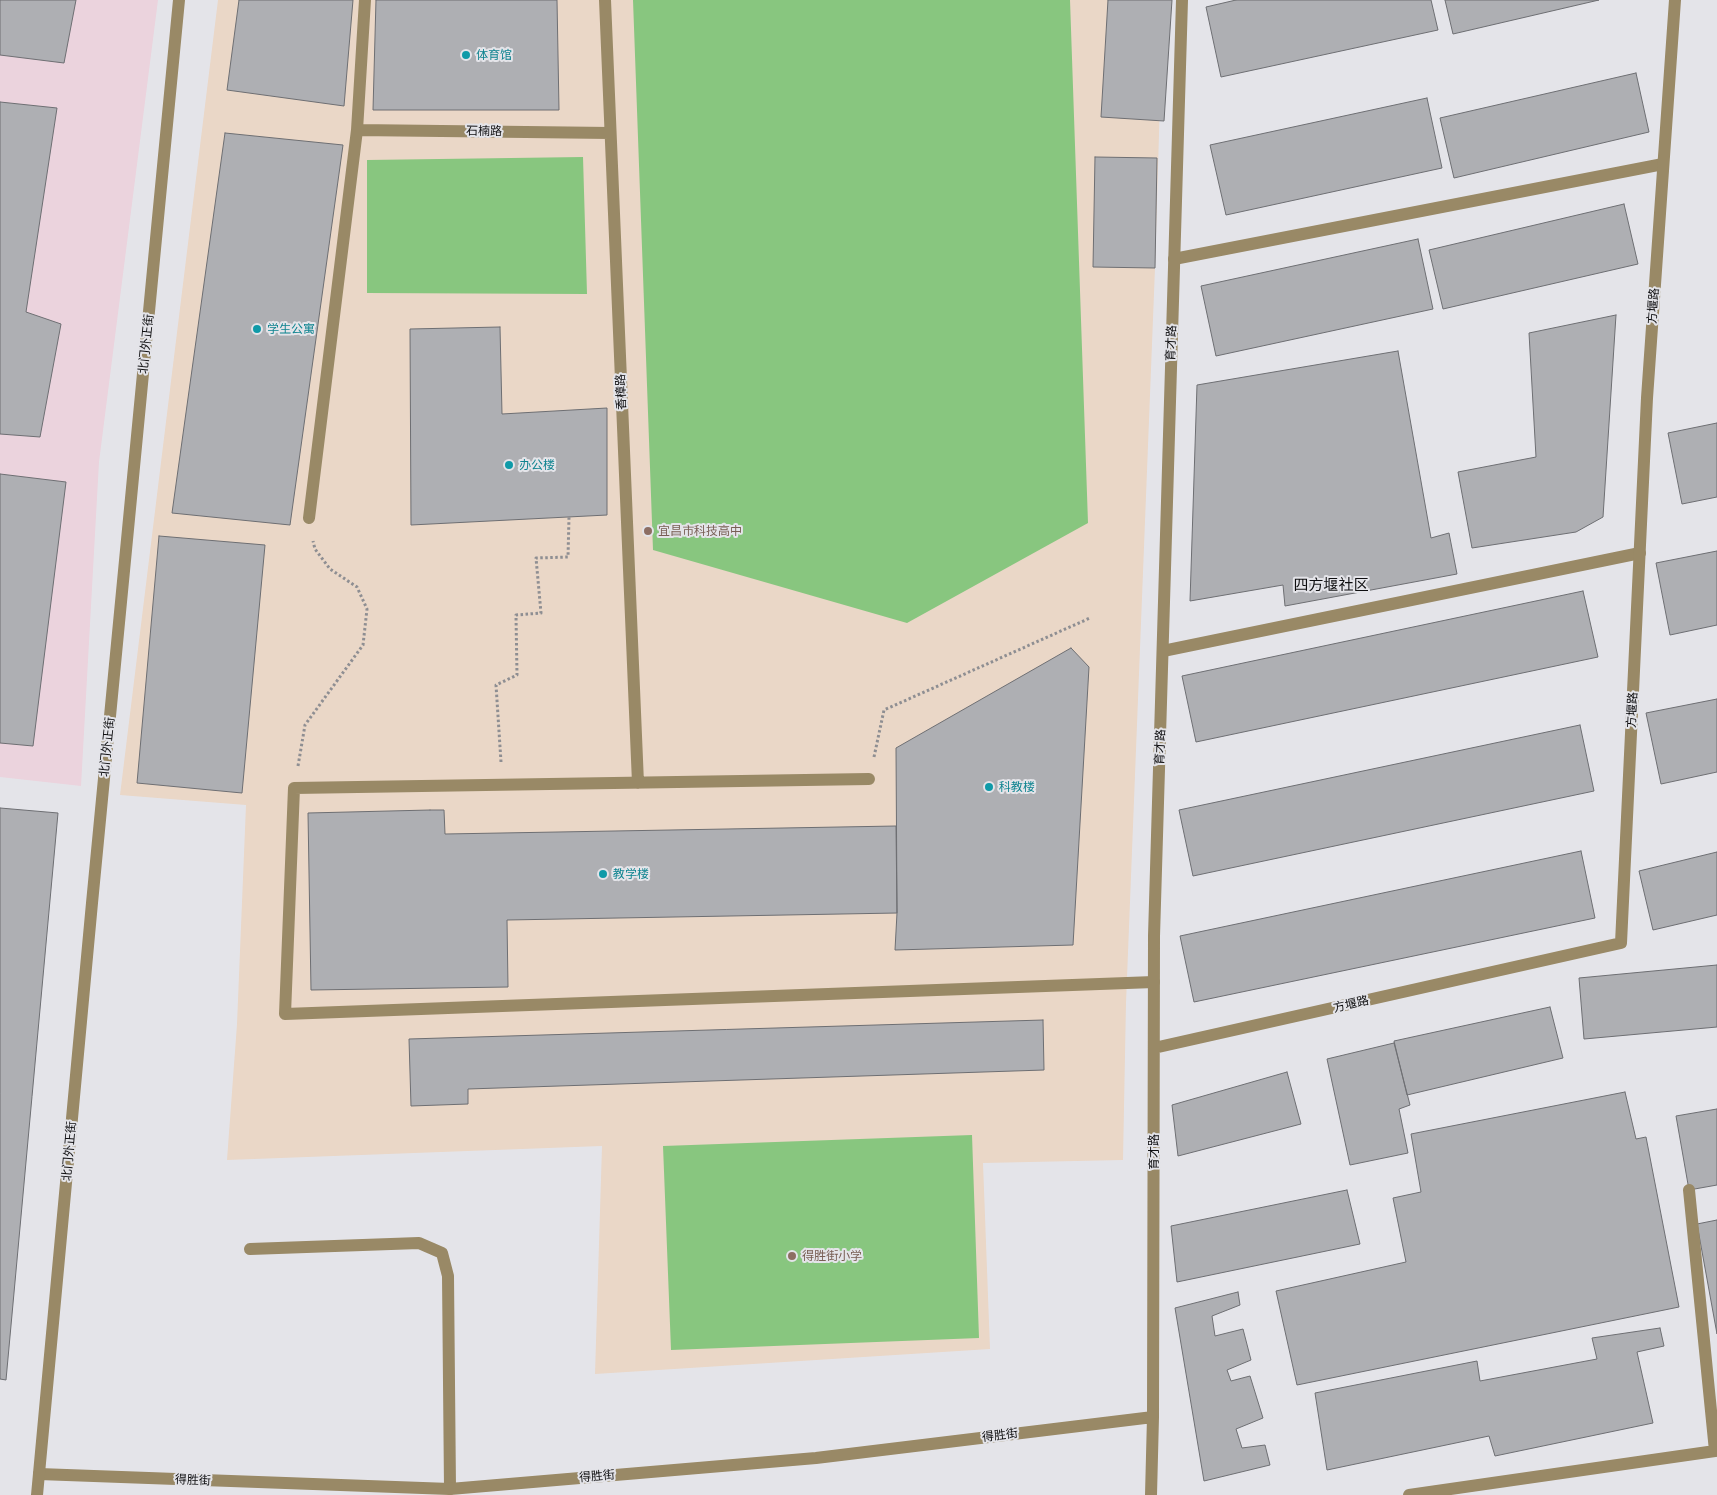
<!DOCTYPE html>
<html>
<head>
<meta charset="utf-8">
<style>
	body { margin:0 }
	canvas { display:block; background:#e4e4e9 }
</style>
</head>
<body>
<canvas width="1717" height="1495"></canvas>
<script>
const g = document.querySelector('canvas').getContext('2d');
g.lineJoin = 'round';
function fill(path, color) {
  g.fillStyle = color;
  g.fill(path, 'evenodd');
}
function poly(rows) {
  const path = new Path2D();
  for (const r of rows) {
    path.moveTo(r[0], r[1]);
    for (let i = 2; i < r.length; i += 2) path.lineTo(r[i], r[i + 1]);
  }
  return path;
}
function strokePath(path, color, width, dash) {
  g.strokeStyle = color;
  g.lineWidth = width;
  g.lineCap = dash ? 'butt' : 'round';
  g.setLineDash(dash || []);
  g.stroke(path);
}
function label(font, color, halo, rows, align = 'center') {
  g.font = font + ' Ubuntu,"Noto Sans SC",sans-serif';
  g.lineWidth = 4;
  g.setLineDash([]);
  g.textBaseline = 'middle';
  g.strokeStyle = halo;
  g.fillStyle = color;
  for (const [text, x, y, turn = 0] of rows) {
    g.save();
    g.translate(x, y);
    g.rotate((+turn || 0) * Math.PI / 180);
    g.textAlign = isNaN(turn) ? turn : align;
    if (halo) g.strokeText(text, 0, 0);
    g.fillText(text, 0, 0);
    g.restore();
  }
}
fill(poly([
	[0,0,158,0,99,462,81,786,0,777]
]), '#ebd3dd');
fill(poly([
	[218,0,1163,0,1155,268,1126,1003,1123,1160,983,1163,990,1349,595,1374,602,1146,227,1160,237,1024,246,805,120,795]
]), '#ead7c7');
fill(poly([
	[633,0,1070,0,1088,523,907,623,653,550],
	[583,157,587,294,367,293,367,160],
	[972,1135,979,1338,671,1350,663,1146]
]), '#88c67f');
const building = poly([
	[0,0,76,0,64,63,0,55,0,0],
	[239,0,353,0,344,106,227,90,239,0],
	[376,0,557,0,559,110,373,110,376,0],
	[1108,0,1172,0,1164,121,1101,117,1108,0],
	[1236,0,1431,0,1438,30,1221,77,1206,7,1236,0],
	[1445,0,1599,0,1453,34,1445,0],
	[1636,73,1649,132,1454,178,1440,118,1636,73],
	[1427,98,1442,168,1226,215,1210,145,1427,98],
	[0,102,57,108,26,312,61,324,40,437,0,434,0,102],
	[225,133,343,145,290,525,172,513,225,133],
	[1095,157,1157,158,1155,268,1093,267,1095,157],
	[1624,204,1638,264,1443,309,1429,250,1624,204],
	[1418,239,1433,309,1216,356,1201,286,1418,239],
	[1616,315,1603,517,1576,532,1472,548,1458,472,1536,457,1529,333,1616,315],
	[500,327,502,414,607,408,607,515,411,525,410,329,500,327],
	[1398,351,1431,538,1449,533,1457,574,1285,606,1283,585,1190,601,1197,385,1398,351],
	[1717,423,1717,497,1682,504,1668,433,1717,423],
	[0,474,66,482,33,746,0,743,0,474],
	[159,536,265,545,242,793,137,783,159,536],
	[1717,551,1717,625,1670,635,1656,563,1717,551],
	[1583,591,1598,657,1196,742,1182,676,1583,591],
	[1071,648,1089,667,1073,945,895,950,897,913,896,748,1071,648],
	[1717,699,1717,772,1661,784,1646,713,1717,699],
	[1580,725,1594,791,1193,876,1179,810,1580,725],
	[0,808,58,813,6,1380,0,1379,0,808],
	[430,810,444,810,445,834,896,826,897,913,507,920,508,987,311,990,308,813,430,810],
	[1581,851,1595,918,1194,1002,1180,936,1581,851],
	[1717,852,1717,915,1653,930,1639,871,1717,852],
	[1717,965,1717,1027,1584,1039,1579,978,1717,965],
	[1550,1007,1563,1058,1407,1095,1394,1041,1550,1007],
	[1043,1020,1044,1070,468,1089,468,1104,411,1106,409,1039,1043,1020],
	[1394,1043,1410,1105,1399,1109,1408,1153,1350,1165,1327,1059,1394,1043],
	[1287,1072,1301,1124,1178,1156,1172,1105,1287,1072],
	[1625,1092,1636,1139,1646,1137,1679,1307,1297,1385,1276,1291,1406,1262,1393,1198,1421,1192,1411,1134,1625,1092],
	[1717,1109,1717,1185,1689,1190,1676,1116,1717,1109],
	[1347,1190,1360,1244,1177,1282,1171,1226,1347,1190],
	[1717,1220,1717,1334,1697,1224,1717,1220],
	[1238,1292,1240,1305,1212,1316,1215,1336,1243,1329,1251,1360,1227,1370,1231,1381,1250,1376,1263,1418,1236,1429,1242,1448,1265,1445,1270,1465,1204,1481,1175,1308,1238,1292],
	[1660,1328,1664,1346,1637,1352,1653,1423,1495,1456,1489,1436,1327,1470,1315,1393,1477,1361,1480,1381,1597,1359,1592,1338,1660,1328]
]);
fill(building, '#aeafb3');
strokePath(building, '#6e6f73', 1);
strokePath(poly([
	[874,757,884,710,1090,618],
	[501,762,496,685,517,675,516,615,541,613,536,558,568,557,569,517],
	[298,766,305,725,363,645,367,609,357,587,330,569,315,549,313,541]
]), '#8e8e92', 3, [2.5, 2.5]);
strokePath(poly([
	[605,0,638,783],
	[357,130,610,133],
	[1174,259,1663,164],
	[309,518,357,130,365,0],
	[1163,651,1640,553],
	[869,779,294,788,285,1014,1154,982],
	[250,1249,419,1243,442,1253,448,1276,450,1489],
	[1409,1495,1715,1451,1689,1190]
]), '#998966', 12);
strokePath(poly([
	[1154,1048,1621,943,1647,398,1675,0],
	[39,1474,450,1489,816,1458,1153,1417],
	[1151,1495,1153,1417,1154,936,1182,0]
]), '#998966', 12);
strokePath(poly([
	[37,1495,92,903,179,0]
]), '#998966', 12);
for (const [x, y, r, color] of [
	[466,55,5,"#0f9aa8"],
	[257,329,5,"#0f9aa8"],
	[509,465,5,"#0f9aa8"],
	[648,531,5,"#8d6e63"],
	[989,787,5,"#0f9aa8"],
	[603,874,5,"#0f9aa8"],
	[792,1256,5,"#8d6e63"]
]) {
  const dot = new Path2D();
  dot.arc(x, y, r, 0, 2 * Math.PI);
  g.fillStyle = color;
  g.fill(dot);
  strokePath(dot, '#e4e4e9', 2);
}
label('12px', '#0d838f', '#e4e4e9', [
	["体育馆",476,55],
	["学生公寓",267,329],
	["办公楼",519,465],
	["科教楼",999,787],
	["教学楼",613,874]
], 'left');
label('12px', '#0e0e10', '#e4e4e9', [
	["石楠路",484,131,1],
	["方堰路",1653,306,-86],
	["育才路",1171,343,-88],
	["北门外正街",146,344,-84],
	["香樟路",621,392,-92],
	["方堰路",1632,710,-87],
	["北门外正街",107,747,-84],
	["育才路",1160,747,-88],
	["方堰路",1351,1004,-13],
	["北门外正街",69,1151,-85],
	["育才路",1154,1152,-90],
	["得胜街",1000,1435,-7],
	["得胜街",597,1476,-5],
	["得胜街",193,1480,2]
]);
label('12px', '#785e54', '#e4e4e9', [
	["宜昌市科技高中",658,531],
	["得胜街小学",802,1256]
], 'left');
label('15px', '#0e0e10', '#e4e4e9', [
	["四方堰社区",1331,585]
]);
</script>
</body>
</html>
